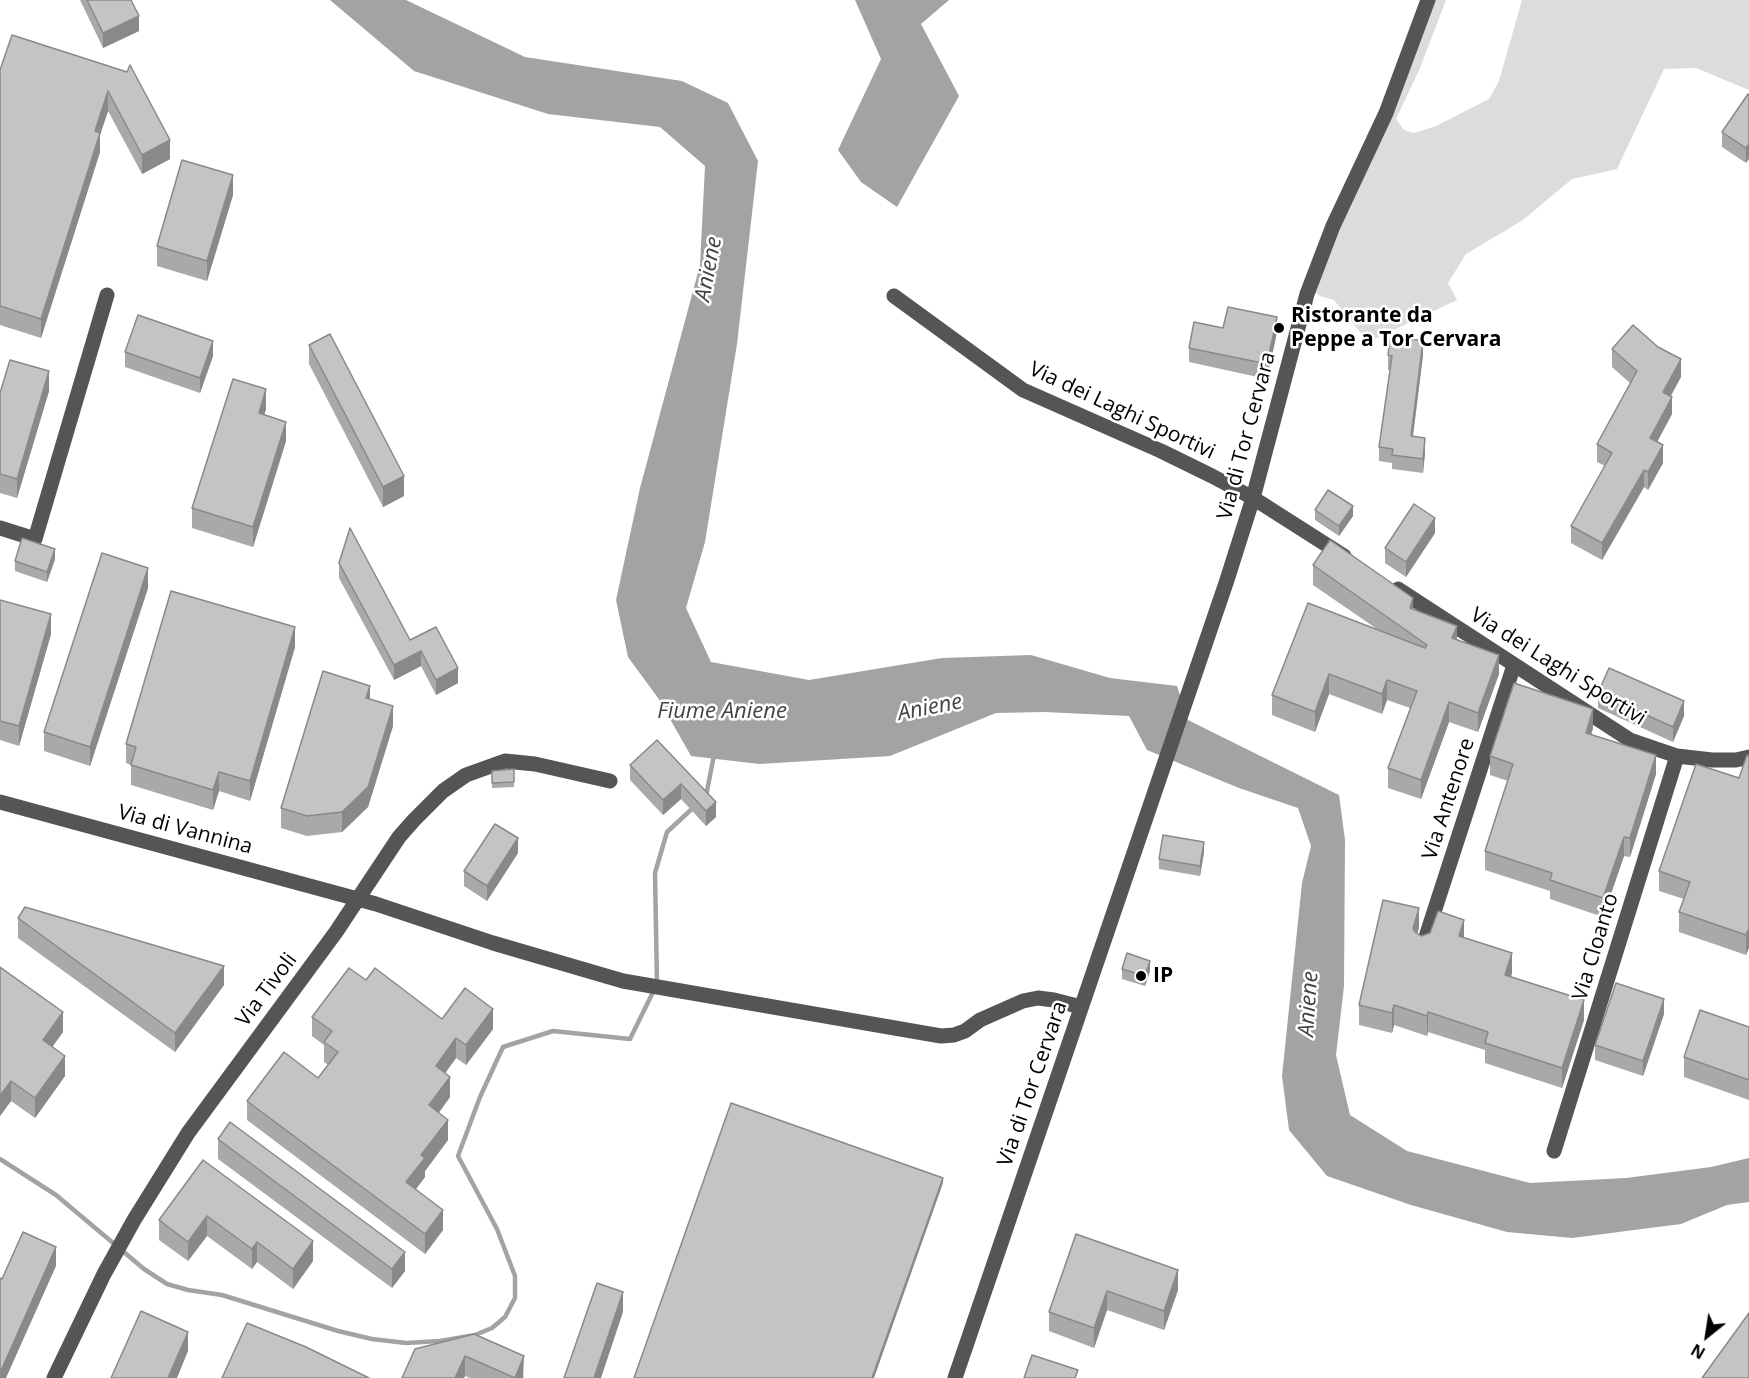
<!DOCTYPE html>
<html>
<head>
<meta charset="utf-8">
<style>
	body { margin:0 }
	#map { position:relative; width:1749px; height:1378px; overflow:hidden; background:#fff; font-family:"Open Sans",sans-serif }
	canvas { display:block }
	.north { position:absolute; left:1677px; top:1306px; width:60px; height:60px; -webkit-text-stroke:4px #fff; paint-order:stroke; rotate:210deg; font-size:16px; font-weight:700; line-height:24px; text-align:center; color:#000 }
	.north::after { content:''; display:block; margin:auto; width:21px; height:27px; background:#000; clip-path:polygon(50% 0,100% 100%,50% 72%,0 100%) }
</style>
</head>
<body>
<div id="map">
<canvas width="1749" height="1378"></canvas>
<div class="north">N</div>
</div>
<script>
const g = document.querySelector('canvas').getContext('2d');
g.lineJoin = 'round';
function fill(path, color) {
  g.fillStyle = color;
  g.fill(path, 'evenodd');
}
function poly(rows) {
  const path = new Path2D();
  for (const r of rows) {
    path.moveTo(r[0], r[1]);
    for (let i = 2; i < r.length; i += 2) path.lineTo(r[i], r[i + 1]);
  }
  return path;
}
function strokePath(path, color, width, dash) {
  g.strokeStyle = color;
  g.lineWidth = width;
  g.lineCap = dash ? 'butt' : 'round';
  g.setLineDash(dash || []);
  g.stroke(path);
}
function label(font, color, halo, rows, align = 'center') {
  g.font = font + ' "Open Sans",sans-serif';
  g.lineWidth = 5;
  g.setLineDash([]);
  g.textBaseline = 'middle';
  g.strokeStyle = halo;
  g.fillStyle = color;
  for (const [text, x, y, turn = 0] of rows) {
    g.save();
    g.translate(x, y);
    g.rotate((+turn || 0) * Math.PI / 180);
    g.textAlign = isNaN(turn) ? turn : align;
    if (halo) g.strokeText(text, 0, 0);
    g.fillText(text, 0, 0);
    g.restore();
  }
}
fill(poly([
	[1433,0,1446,0,1420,68,1396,119,1404,130,1414,133,1436,126,1489,99,1499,81,1522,0,1749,0,1749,90,1696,68,1664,69,1617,169,1572,179,1523,220,1466,254,1448,283,1457,300,1368,342,1334,300,1320,296,1314,292]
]), '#dcdcdc');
fill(poly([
	[330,0,406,0,525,57,682,81,728,103,758,161,737,344,705,542,686,608,711,662,809,680,942,658,1031,655,1110,678,1177,686,1188,720,1339,795,1345,840,1344,986,1336,1055,1350,1115,1407,1151,1530,1183,1626,1178,1711,1167,1749,1158,1749,1202,1727,1205,1681,1224,1572,1238,1507,1232,1411,1205,1327,1176,1289,1130,1282,1076,1302,883,1311,846,1298,808,1239,788,1147,750,1129,716,1044,712,996,713,890,756,759,764,691,756,658,698,628,657,616,600,640,488,700,265,705,166,660,127,548,114,414,71],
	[855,0,949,0,921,24,959,96,897,207,861,182,838,150,881,59]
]), '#a3a3a3');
strokePath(poly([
	[706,796,714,755],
	[0,1159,56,1195,144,1269,167,1284,188,1290,222,1295,338,1331,372,1339,406,1343,440,1341,475,1335,492,1328,505,1317,515,1298,515,1276,497,1229,458,1156,480,1097,503,1047,553,1031,630,1039,657,984,655,873,667,832,695,806]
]), '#a3a3a3', 4.5);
strokePath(poly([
	[894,296,1023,390,1161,451,1212,476,1253,498,1344,556],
	[0,528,35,539,107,295],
	[1398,589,1630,740,1677,756,1712,760,1736,760,1749,757],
	[0,802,376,904,493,943,623,981,941,1036,954,1035,965,1031,980,1020,1023,1001,1038,998,1054,1000,1081,1007],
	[1423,946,1514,665],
	[1554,1151,1677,756],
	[54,1378,104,1274,134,1220,188,1133,336,932,399,837,414,820,443,791,466,775,505,761,535,764,610,781],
	[955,1378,1227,580,1253,498,1307,294,1333,226,1386,113,1428,0]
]), '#555', 15);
fill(poly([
	[80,0,131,0,139,31,103,48],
	[0,70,127,72,170,159,142,174,108,111,100,135,100,152,41,338,0,325],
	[1748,94,1746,163,1722,147,1722,132],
	[233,195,207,281,157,266,157,246],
	[1223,328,1277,332,1267,379,1189,362,1189,348],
	[309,345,404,496,383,507,309,364],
	[1612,349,1681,377,1671,396,1672,414,1657,442,1663,463,1648,490,1644,487,1602,560,1571,543,1571,526,1605,466,1597,462,1597,444,1630,383,1612,367],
	[125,352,213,356,200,393,125,367],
	[1388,355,1423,355,1413,437,1425,453,1423,473,1392,469,1392,463,1379,461,1379,447,1390,370,1388,370],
	[49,391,17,498,0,493,0,393],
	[266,409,264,415,286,441,253,547,192,528,192,508],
	[1315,510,1353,516,1339,536,1315,520],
	[1435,533,1406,577,1385,563,1385,548],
	[55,559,47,582,15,571,15,561],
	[339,563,410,640,458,683,436,695,421,666,394,680,339,578],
	[1313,565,1413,610,1457,639,1499,674,1478,732,1449,722,1421,799,1388,788,1388,768,1410,708,1387,700,1382,714,1329,694,1315,732,1272,715,1272,695,1377,629,1313,585],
	[148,588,90,766,44,751,44,732],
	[0,600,51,634,19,746,0,740],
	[295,647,250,801,219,791,213,810,131,785,131,765,126,763,126,744],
	[1598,693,1684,716,1673,742,1598,708],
	[370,699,393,726,368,807,342,832,307,836,281,828,281,808],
	[1593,728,1591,735,1656,774,1630,857,1624,856,1603,917,1550,899,1550,891,1485,870,1485,851,1508,781,1490,775,1490,756],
	[657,740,716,817,706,826,681,799,663,815,630,780,630,765],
	[1747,755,1746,955,1679,932,1679,912,1684,899,1659,891,1659,871,1739,778],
	[514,769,514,787,492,788,492,771],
	[1204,852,1200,876,1159,869,1159,859],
	[518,853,487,901,464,886,464,871],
	[18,918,224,985,175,1052,18,938],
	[1419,928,1417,933,1421,936,1464,937,1512,973,1511,977,1584,1020,1562,1088,1485,1063,1485,1050,1428,1032,1427,1036,1394,1025,1392,1033,1359,1025,1359,1005],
	[0,967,63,1032,52,1047,65,1076,35,1118,11,1101,0,1116],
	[1122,969,1150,971,1145,986,1122,979],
	[366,980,442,1019,493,1029,466,1065,456,1058,445,1073,450,1097,439,1113,448,1140,425,1171,425,1177,416,1189,443,1230,425,1254,247,1120,247,1101,318,1078,328,1065,324,1062,324,1045,312,1036,312,1017],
	[1664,1014,1643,1076,1595,1060,1595,1045],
	[1749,1027,1749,1100,1684,1077,1684,1057],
	[218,1139,405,1271,392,1288,218,1159],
	[203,1160,313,1261,293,1289,257,1262,252,1269,207,1236,188,1261,159,1240,159,1220],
	[1076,1234,1178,1290,1164,1330,1107,1310,1094,1348,1049,1331,1049,1312],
	[474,1334,524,1376,523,1378,470,1378,465,1376,464,1378,402,1378]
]), '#a9a9a9');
fill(poly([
	[139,16,139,31,103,48,103,33],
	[108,91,108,111,100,135,100,152,41,338,41,319,95,131],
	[170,140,170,159,142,174,142,155],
	[1749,144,1749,159,1746,163,1746,148],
	[233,175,233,195,207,281,207,261],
	[1277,317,1277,332,1267,379,1267,364],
	[213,341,213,356,200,393,200,378],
	[1423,341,1423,355,1411,450,1411,436],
	[1681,359,1681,377,1663,409,1663,392],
	[49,371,49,391,17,498,17,479],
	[266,389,266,409,259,433,259,413],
	[1672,397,1672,414,1650,455,1650,438],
	[286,422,286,441,253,547,253,527],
	[1425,438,1425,453,1423,473,1423,459],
	[1663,445,1663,463,1648,490,1648,472],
	[1644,470,1644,487,1602,560,1602,543],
	[404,476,404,496,383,507,383,487],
	[1353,506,1353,516,1339,536,1339,526],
	[1435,518,1435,533,1406,577,1406,562],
	[55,549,55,559,47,582,47,572],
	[148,568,148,588,90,766,90,747],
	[1413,598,1413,618,1410,608],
	[51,614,51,634,19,746,19,726],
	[1457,626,1457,645,1452,638],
	[295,627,295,647,250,801,250,781],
	[421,651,421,666,394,680,394,665],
	[1499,655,1499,674,1478,732,1478,713],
	[458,668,458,683,436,695,436,680],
	[1329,674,1329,694,1315,732,1315,712],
	[1387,680,1387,700,1382,714,1382,694],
	[370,686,370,705,366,698],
	[1684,701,1684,716,1673,742,1673,727],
	[1449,702,1449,722,1421,799,1421,780],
	[393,706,393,726,368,807,342,832,342,812],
	[1593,709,1593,728,1586,752,1586,733],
	[1656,755,1656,774,1630,857,1630,838],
	[219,772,219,791,213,810,213,790],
	[681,784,681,799,663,815,663,800],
	[716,802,716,817,706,826,706,811],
	[1624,837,1624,856,1603,917,1603,898],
	[518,838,518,853,487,901,487,886],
	[1204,842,1204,852,1200,876,1200,866],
	[1419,908,1419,928,1413,947,1413,928],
	[1464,920,1464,939,1459,936],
	[1749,928,1749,948,1746,955,1746,935],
	[1512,953,1512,973,1505,995,1505,975],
	[1150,961,1150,971,1145,986,1145,976],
	[224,966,224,985,175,1052,175,1033],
	[1664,999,1664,1014,1643,1076,1643,1061],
	[1584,1000,1584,1020,1562,1088,1562,1068],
	[1394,1005,1394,1025,1392,1033,1392,1013],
	[493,1009,493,1029,466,1065,466,1045],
	[63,1012,63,1032,43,1060,43,1040],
	[1428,1012,1428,1032,1427,1036,1427,1016],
	[456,1038,456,1058,436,1086,436,1066],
	[65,1056,65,1076,35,1118,35,1098],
	[450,1077,450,1097,429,1125,429,1105],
	[11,1081,11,1101,0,1116,0,1096],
	[448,1120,448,1140,425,1171,425,1177,406,1202,406,1182,421,1155],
	[943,1178,943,1183,874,1378,872,1378],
	[443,1210,443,1230,425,1254,425,1234],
	[207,1216,207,1236,188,1261,188,1242],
	[313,1241,313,1261,293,1289,293,1269],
	[257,1242,257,1262,252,1269,252,1249],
	[56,1247,56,1266,6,1378,0,1378,0,1373],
	[405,1252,405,1271,392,1288,392,1269],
	[1178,1270,1178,1290,1164,1330,1164,1311],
	[1107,1291,1107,1310,1094,1348,1094,1328],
	[623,1292,623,1312,601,1378,594,1378],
	[188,1332,188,1351,177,1378,168,1378],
	[465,1356,465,1376,464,1378,455,1378],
	[524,1356,523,1378,515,1378]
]), '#898989');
const building = poly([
	[87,0,131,0,139,16,103,33,87,0],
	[12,35,127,72,130,65,170,140,142,155,108,91,95,131,100,133,41,319,0,306,0,70,12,35],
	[1748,94,1749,95,1749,144,1746,148,1722,132,1748,94],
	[182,160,233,175,207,261,157,246,182,160],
	[1228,307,1277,317,1267,364,1189,348,1194,322,1223,328,1228,307],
	[138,315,213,341,200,378,125,352,138,315],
	[1633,325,1658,347,1681,359,1663,392,1672,397,1650,438,1663,445,1648,472,1644,470,1602,543,1571,526,1612,453,1597,444,1637,371,1612,349,1633,325],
	[330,334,404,476,383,487,309,345,330,334],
	[1390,339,1411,342,1411,339,1423,341,1411,436,1425,438,1423,459,1392,455,1393,449,1379,447,1392,356,1388,355,1390,339],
	[10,360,49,371,17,479,0,474,0,393,10,360],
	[233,379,266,389,259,413,286,422,253,527,192,508,233,379],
	[1328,490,1353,506,1339,526,1315,510,1328,490],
	[1414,504,1435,518,1406,562,1385,548,1414,504],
	[350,528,410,640,436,627,458,668,436,680,421,651,394,665,339,563,350,528],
	[22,538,55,549,47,572,15,561,22,538],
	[1330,540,1413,598,1410,608,1457,626,1452,638,1499,655,1478,713,1449,702,1421,780,1388,768,1417,691,1387,680,1382,694,1329,674,1315,712,1272,695,1308,603,1425,648,1427,645,1313,565,1330,540],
	[102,553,148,568,90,747,44,732,102,553],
	[171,591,295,627,250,781,219,772,213,790,131,765,136,747,126,744,171,591],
	[0,600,51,614,19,726,0,721,0,600],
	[1609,668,1684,701,1673,727,1598,693,1609,668],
	[323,671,370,686,366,698,393,706,368,787,342,812,307,816,281,808,323,671],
	[1514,683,1593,709,1586,733,1656,755,1630,838,1624,837,1603,898,1550,880,1552,873,1485,851,1513,764,1490,756,1514,683],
	[657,740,716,802,706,811,681,784,663,800,630,765,657,740],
	[1747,755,1749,756,1749,928,1746,935,1679,912,1690,882,1659,871,1696,764,1739,778,1747,755],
	[514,769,514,782,492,783,492,771,514,769],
	[495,824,518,838,487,886,464,871,495,824],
	[1163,835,1204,842,1200,866,1159,859,1163,835],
	[1383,900,1419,908,1413,928,1415,932,1421,936,1430,933,1438,911,1464,920,1459,936,1512,953,1505,975,1584,1000,1562,1068,1485,1043,1488,1032,1428,1012,1427,1016,1394,1005,1392,1013,1359,1005,1383,900],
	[25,907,224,966,175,1033,18,918,25,907],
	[1127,953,1150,961,1145,976,1122,969,1127,953],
	[0,967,63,1012,43,1040,65,1056,35,1098,11,1081,0,1096,0,967],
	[349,968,366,980,375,968,442,1019,465,988,493,1009,466,1045,456,1038,436,1066,450,1077,429,1105,448,1120,421,1155,425,1158,406,1182,443,1210,425,1234,247,1101,284,1052,318,1078,338,1052,324,1042,332,1031,312,1017,349,968],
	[1616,983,1664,999,1643,1061,1595,1045,1616,983],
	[1700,1010,1749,1027,1749,1080,1684,1057,1700,1010],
	[731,1103,943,1178,872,1378,634,1378,731,1103],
	[230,1122,405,1252,392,1269,218,1139,230,1122],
	[203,1160,313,1241,293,1269,257,1242,252,1249,207,1216,188,1242,159,1220,203,1160],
	[23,1232,56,1247,0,1373,0,1278,2,1279,23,1232],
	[1076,1234,1178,1270,1164,1311,1107,1291,1094,1328,1049,1312,1076,1234],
	[597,1283,623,1292,594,1378,564,1378,597,1283],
	[141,1311,188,1332,168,1378,111,1378,141,1311],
	[1749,1313,1749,1378,1702,1378,1749,1313],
	[247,1323,306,1347,369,1378,222,1378,247,1323],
	[474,1334,524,1356,515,1378,465,1356,455,1378,402,1378,415,1349,474,1334],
	[1032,1355,1078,1370,1075,1378,1024,1378,1032,1355]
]);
fill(building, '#c4c4c4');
strokePath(building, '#898989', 1.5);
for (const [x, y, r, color] of [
	[1279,328,6,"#000"],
	[1141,976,6,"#000"]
]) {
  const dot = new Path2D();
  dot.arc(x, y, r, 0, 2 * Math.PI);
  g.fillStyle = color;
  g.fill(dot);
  strokePath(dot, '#fff', 2);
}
label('bold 21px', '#000', '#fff', [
	["Ristorante da",1291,316],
	["Peppe a Tor Cervara",1291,340],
	["IP",1153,976]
], 'left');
label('21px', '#000', '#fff', [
	["Via dei Laghi Sportivi",1122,411,25],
	["Via di Tor Cervara",1247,436,-75],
	["Via dei Laghi Sportivi",1558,667,32],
	["Via Antenore",1449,799,-72],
	["Via di Vannina",185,830,15],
	["Via Cloanto",1596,947,-73],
	["Via Tivoli",267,990,-53],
	["Via di Tor Cervara",1033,1084,-71]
]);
label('italic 22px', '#444', '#fff', [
	["Aniene",709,269,-79],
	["Aniene",930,708,-11],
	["Fiume Aniene",722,712],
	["Aniene",1309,1004,-86]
]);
</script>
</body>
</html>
